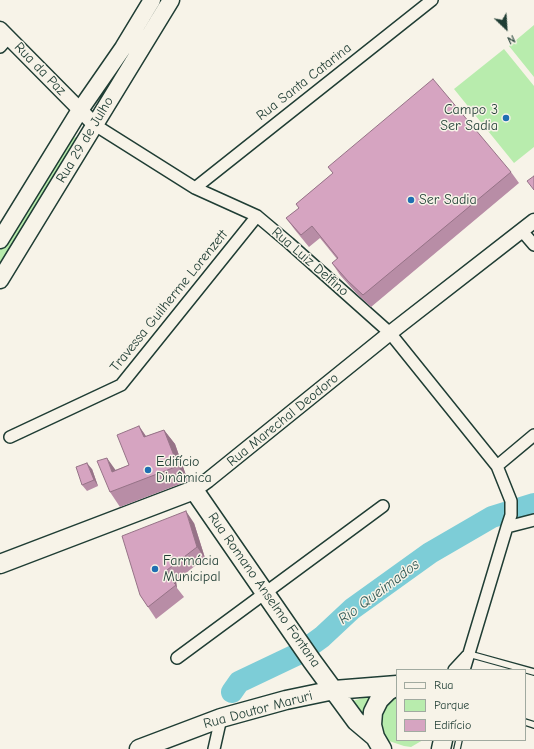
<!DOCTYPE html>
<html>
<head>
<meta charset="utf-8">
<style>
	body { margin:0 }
	#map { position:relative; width:534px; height:749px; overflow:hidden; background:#f7f3e8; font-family:"Comic Neue",sans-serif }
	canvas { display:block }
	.legend { position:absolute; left:396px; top:669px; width:130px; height:72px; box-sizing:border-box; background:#f7f3e8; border:1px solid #a1aaa0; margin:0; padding:5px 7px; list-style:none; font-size:12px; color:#1f3d34 }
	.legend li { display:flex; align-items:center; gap:8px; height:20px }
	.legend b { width:20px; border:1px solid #a1aaa0 }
	.north { position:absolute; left:486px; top:8px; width:40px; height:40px; -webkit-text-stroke:3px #f7f3e8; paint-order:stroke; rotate:155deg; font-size:11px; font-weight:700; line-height:16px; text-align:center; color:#1f3d34 }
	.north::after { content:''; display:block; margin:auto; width:14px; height:18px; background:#1f3d34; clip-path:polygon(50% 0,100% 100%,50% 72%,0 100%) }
</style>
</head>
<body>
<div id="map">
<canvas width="534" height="749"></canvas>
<ul class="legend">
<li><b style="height:5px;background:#f7f3e8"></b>Rua</li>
<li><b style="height:11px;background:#b8ecad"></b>Parque</li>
<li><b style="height:11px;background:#d6a4c1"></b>Edifício</li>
</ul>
<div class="north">N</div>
</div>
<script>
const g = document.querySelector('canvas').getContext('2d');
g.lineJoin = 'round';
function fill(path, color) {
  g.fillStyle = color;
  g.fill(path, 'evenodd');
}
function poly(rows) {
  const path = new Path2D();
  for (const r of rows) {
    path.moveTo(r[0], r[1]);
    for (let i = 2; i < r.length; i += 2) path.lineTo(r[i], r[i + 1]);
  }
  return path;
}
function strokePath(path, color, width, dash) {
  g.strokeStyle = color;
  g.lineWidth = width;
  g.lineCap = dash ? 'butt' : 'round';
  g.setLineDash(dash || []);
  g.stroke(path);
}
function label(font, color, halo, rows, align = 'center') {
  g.font = font + ' "Comic Neue",sans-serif';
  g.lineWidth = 3;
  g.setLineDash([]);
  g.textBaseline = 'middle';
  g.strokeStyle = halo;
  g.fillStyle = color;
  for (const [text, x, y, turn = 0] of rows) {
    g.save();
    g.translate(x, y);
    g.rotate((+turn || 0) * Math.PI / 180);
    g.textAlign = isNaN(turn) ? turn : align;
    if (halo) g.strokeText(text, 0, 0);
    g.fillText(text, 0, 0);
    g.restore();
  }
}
fill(poly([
	[534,25,534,77,509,46],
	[504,49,534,86,534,147,514,163,454,89],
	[77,137,79,144,0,270,0,250,70,138],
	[377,694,368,719,349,702],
	[397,695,397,740,423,740,411,747,404,746,386,740,380,728,378,712,385,703]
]), '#b8ecad');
strokePath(poly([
	[232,692,239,682,300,653,322,637,352,609,430,553,492,517,534,504]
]), '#7dcdd7', 22);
const service = poly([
	[469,654,534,672],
	[525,722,534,725],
	[457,749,459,740]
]);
const minor = poly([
	[0,47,9,37],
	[95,125,195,188,257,216,289,243,390,333,497,466,511,501,511,515,507,527,464,670],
	[195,188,432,0],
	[522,231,534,245],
	[10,437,121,385,257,216],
	[497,466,534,435],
	[507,527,534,520],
	[177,658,383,506],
	[454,670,467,656],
	[214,749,221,718]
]);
const tertiary = poly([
	[0,29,95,125],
	[194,490,208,480,390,333,534,221]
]);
const secondary = poly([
	[0,240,80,110,123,48,152,0],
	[0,280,171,0]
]);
const primary = poly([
	[0,564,194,490,312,661,356,721,375,737],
	[139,749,221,718,286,700,334,690,397,685],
	[382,749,375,737,372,725,373,712,379,700,388,691,397,686],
	[441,749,443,740]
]);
strokePath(service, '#1f3d34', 8);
strokePath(minor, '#1f3d34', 14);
strokePath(tertiary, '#1f3d34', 17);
strokePath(secondary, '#1f3d34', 19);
strokePath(primary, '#1f3d34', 21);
strokePath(service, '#f7f3e8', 5.5);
strokePath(minor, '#f7f3e8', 11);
strokePath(tertiary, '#f7f3e8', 14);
strokePath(secondary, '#f7f3e8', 16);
strokePath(primary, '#f7f3e8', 18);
fill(poly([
	[328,167,511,172,519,183,371,307,356,293,340,275,332,263,337,259,320,238,309,247,295,230,286,218,299,208,296,204,333,173],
	[139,426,146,436,164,430,175,444,188,481,120,507,110,492,115,470,129,465],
	[92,469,98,486,87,491,82,485],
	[194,523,205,558,176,581,177,588,184,597,156,619,140,595]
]), '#b88da6');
fill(poly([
	[139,426,149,441,144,437],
	[164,430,175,444,188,481,178,466],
	[107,458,117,472,112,472],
	[87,463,92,469,98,486,94,480],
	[186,511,194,523,205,558,197,547],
	[167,570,176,581,177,588,170,579]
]), '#967387');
const building = poly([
	[433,79,511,172,363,295,348,281,332,263,338,258,312,226,301,235,286,218,299,208,296,204,333,173,328,167,433,79],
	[534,176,534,190,527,181,534,176],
	[139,426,144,437,164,430,178,466,110,492,97,461,107,458,112,472,129,465,117,435,139,426],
	[87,463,94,480,82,485,76,467,87,463],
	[186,511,197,547,167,570,170,579,176,585,148,607,140,595,122,536,186,511]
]);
fill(building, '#d6a4c1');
strokePath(building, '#967387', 1);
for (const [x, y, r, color] of [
	[506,118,4,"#1f6fb2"],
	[411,200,4,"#1f6fb2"],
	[148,470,4,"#1f6fb2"],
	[155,569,4,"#1f6fb2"]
]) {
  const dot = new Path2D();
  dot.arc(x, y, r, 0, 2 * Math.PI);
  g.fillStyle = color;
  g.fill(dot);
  strokePath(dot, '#f7f3e8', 1.5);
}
label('14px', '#1f3d34', '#f7f3e8', [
	["Rua da Paz",40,69,46],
	["Rua Santa Catarina",304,82,-38],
	["Rua 29 de Julho",85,140,-59],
	["Rua Luiz Delfino",310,262,41],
	["Travessa Guilherme Lorenzett",169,301,-51],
	["Rua Marechal Deodoro",283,420,-39],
	["Rua Romano Anselmo Fontana",264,590,55],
	["Rua Doutor Maruri",258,710,-15]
]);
label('14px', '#1f3d34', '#f7f3e8', [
	["Campo 3",498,110,"right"],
	["Ser Sadia",498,126,"right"],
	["Ser Sadia",419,200],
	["Edifício",156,462],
	["Dinâmica",156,478],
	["Farmácia",163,561],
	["Municipal",163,577]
], 'left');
label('italic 15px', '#325a55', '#f7f3e8', [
	["Rio Queimados",379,592,-37]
]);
</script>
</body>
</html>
